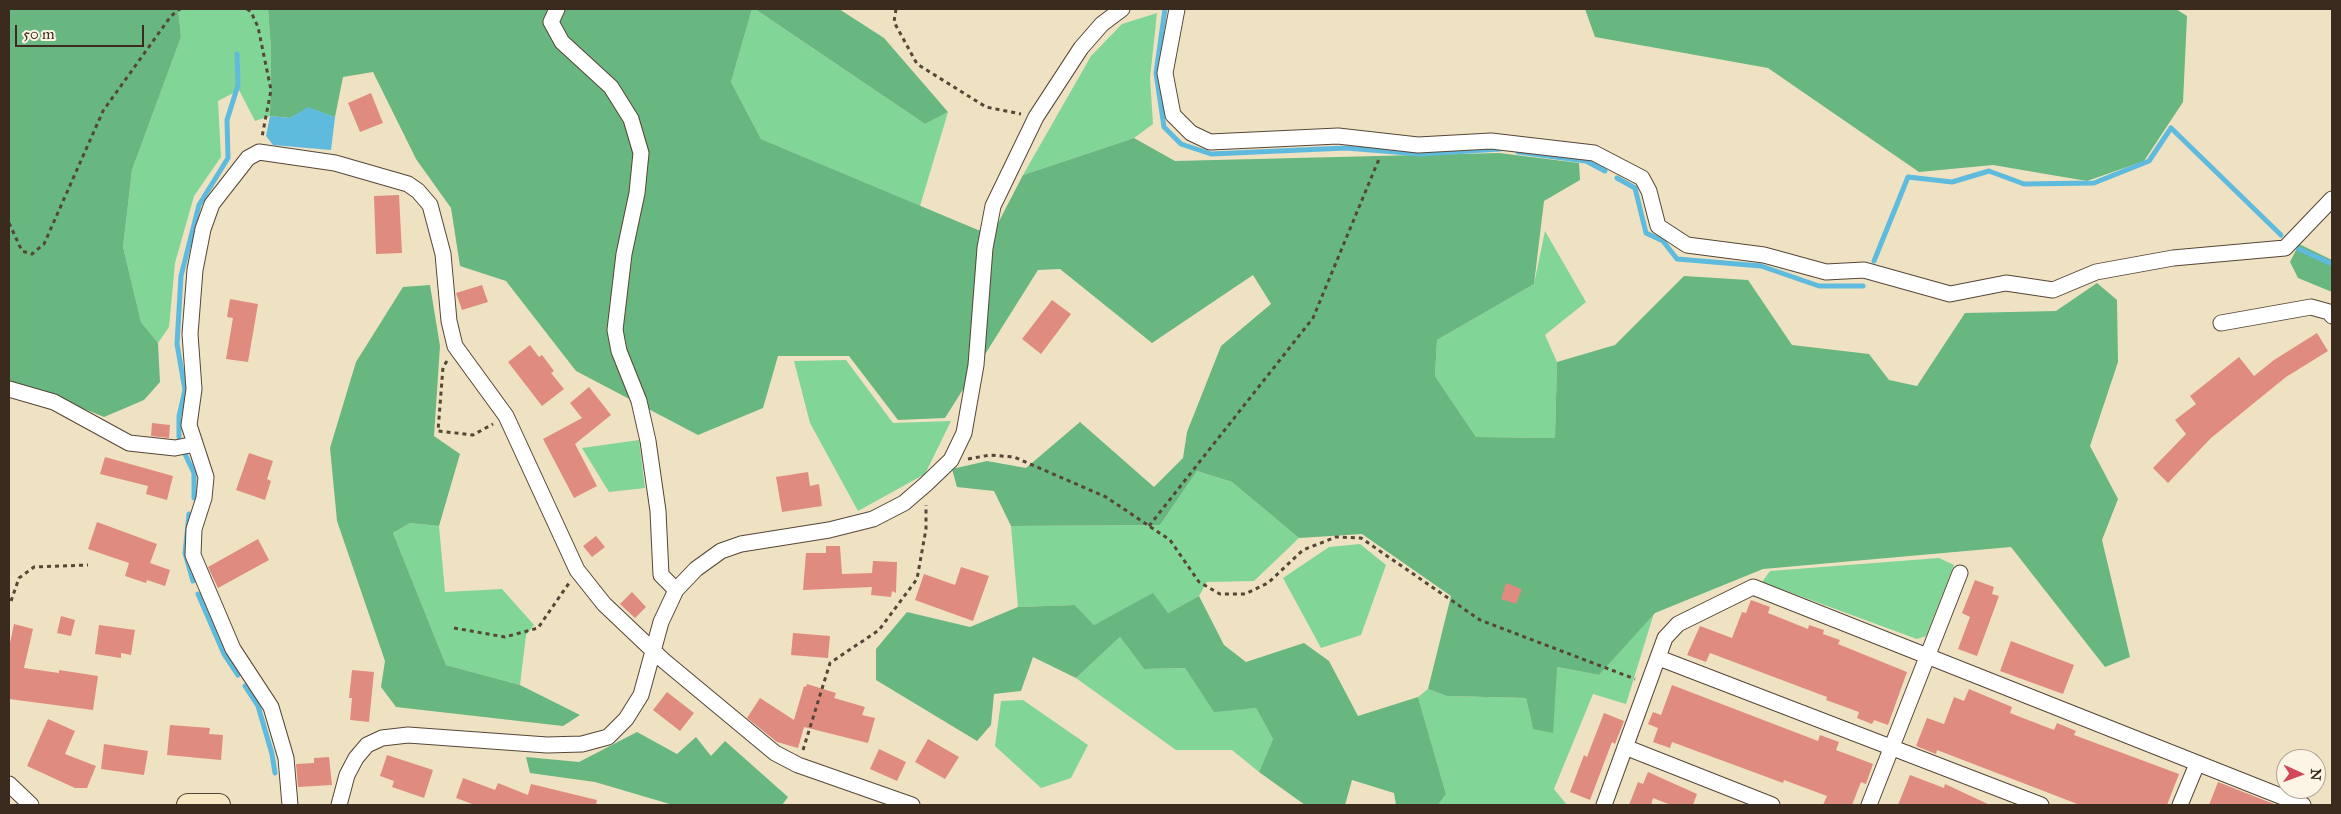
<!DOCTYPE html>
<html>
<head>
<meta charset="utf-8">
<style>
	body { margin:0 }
	#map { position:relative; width:2341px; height:814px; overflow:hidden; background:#efe2c2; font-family:"IM FELL Great Primer",serif }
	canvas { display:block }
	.frame { position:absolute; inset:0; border:10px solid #3b2a1e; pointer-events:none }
	.north { position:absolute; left:2276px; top:749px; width:50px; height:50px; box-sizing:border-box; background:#fcf5e5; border:1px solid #afa495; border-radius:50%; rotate:92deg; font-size:14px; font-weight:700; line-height:20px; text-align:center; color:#3b2a1e }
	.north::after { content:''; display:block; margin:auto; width:18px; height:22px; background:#d1495b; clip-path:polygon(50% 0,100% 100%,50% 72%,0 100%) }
	.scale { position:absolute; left:15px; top:25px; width:129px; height:22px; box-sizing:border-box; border:2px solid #3b2a1e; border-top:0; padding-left:6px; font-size:15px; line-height:18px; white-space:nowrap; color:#3b2a1e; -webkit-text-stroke:4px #fcf5e5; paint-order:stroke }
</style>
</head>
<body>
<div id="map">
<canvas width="2341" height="814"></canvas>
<div class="frame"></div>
<div class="north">N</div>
<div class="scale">50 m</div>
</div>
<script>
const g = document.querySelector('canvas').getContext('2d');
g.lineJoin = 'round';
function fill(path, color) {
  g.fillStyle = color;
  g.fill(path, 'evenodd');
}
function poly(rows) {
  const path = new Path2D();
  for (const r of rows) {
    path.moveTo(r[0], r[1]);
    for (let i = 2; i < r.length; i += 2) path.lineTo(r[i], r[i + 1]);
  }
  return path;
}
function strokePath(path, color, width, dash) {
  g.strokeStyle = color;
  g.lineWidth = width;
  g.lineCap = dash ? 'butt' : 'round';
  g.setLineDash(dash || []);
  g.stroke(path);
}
fill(poly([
	[178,9,268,9,271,49,270,116,255,121,239,90,218,101,221,157,194,196,175,263,169,327,158,343,141,322,123,247,132,170,181,37],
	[752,9,755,9,925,124,948,112,920,206,761,139,731,82],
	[1157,13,1150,78,1153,124,1134,138,1023,175,1091,56,1122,24],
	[1545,231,1586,302,1545,335,1557,362,1555,438,1476,437,1435,376,1437,340,1534,284],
	[846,360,893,423,951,421,925,474,858,511,810,423,794,361],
	[639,440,645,488,609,492,582,448],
	[1197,471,1232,482,1299,538,1254,581,1207,582,1199,596,1168,613,1153,594,1094,625,1075,605,1018,607,1011,526,1160,525],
	[410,523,439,526,445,592,502,589,534,625,526,635,520,685,446,665,393,533],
	[1360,544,1386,565,1361,635,1321,648,1283,578,1329,547],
	[1939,558,1954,565,1926,636,1917,639,1762,582,1770,571],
	[1654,613,1626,704,1593,694,1554,789,1567,805,1438,805,1446,794,1418,697,1428,689,1447,696,1526,698,1533,729,1557,667,1599,675],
	[1120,637,1144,669,1185,668,1214,711,1256,708,1273,739,1259,772,1232,750,1176,750,1076,678],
	[1023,700,1088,745,1071,778,1041,788,995,746,1001,701]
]), '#81d597');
fill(poly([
	[9,9,178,9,181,37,132,170,123,247,141,322,158,343,160,382,144,400,104,417,31,387,9,383],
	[268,9,752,9,731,82,761,139,978,230,994,231,1023,175,1134,138,1175,161,1499,153,1579,163,1580,180,1544,201,1534,284,1437,340,1435,376,1476,437,1555,438,1557,362,1615,345,1684,276,1748,280,1792,345,1869,354,1889,380,1917,386,1965,313,2056,311,2097,283,2117,300,2118,362,2090,446,2118,499,2102,540,2130,657,2105,667,2011,547,1763,569,1655,613,1599,675,1557,667,1553,733,1533,729,1526,698,1447,696,1428,689,1451,596,1362,534,1299,538,1232,482,1197,471,1160,525,1011,526,994,491,957,487,952,469,987,461,1026,468,1080,422,1154,487,1183,458,1187,432,1221,346,1271,304,1253,275,1152,343,1060,269,1038,270,945,418,898,420,849,356,778,356,763,408,698,435,576,371,506,281,460,266,451,208,416,159,373,72,343,77,335,117,308,108,290,118,270,116,271,49],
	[755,9,839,9,884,38,948,112,925,124],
	[1585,9,2176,9,2187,16,2183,102,2144,161,2087,181,1993,165,1919,172,1768,68,1595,37],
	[2299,244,2332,260,2332,292,2298,278,2290,262],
	[430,285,440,346,434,436,460,454,439,526,410,523,393,533,446,665,520,685,580,715,563,726,396,707,381,687,385,661,337,521,330,448,356,362,403,287],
	[1153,593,1168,613,1199,596,1224,645,1246,662,1304,643,1329,661,1358,716,1418,697,1446,794,1438,805,1396,805,1394,793,1352,780,1345,805,1305,805,1259,772,1273,739,1256,708,1214,712,1185,668,1144,669,1120,637,1076,678,1033,657,1021,691,994,694,991,725,977,741,876,680,876,649,907,612,970,627,1018,607,1075,605,1094,625],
	[637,732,677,754,696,737,711,756,725,741,788,797,782,805,673,805,595,782,530,773,526,757,579,762]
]), '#68b680');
fill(poly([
	[308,107,335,117,331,150,273,145,266,136,270,116,290,118]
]), '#5fbbdd');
strokePath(poly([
	[1165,9,1156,73,1164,127,1181,144,1211,154,1346,148,1420,154,1500,149],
	[1518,152,1586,161,1605,171],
	[1617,178,1635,188,1646,233,1663,241,1677,259,1761,266,1819,286,1863,286],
	[2299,249,2332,264],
	[1874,261,1908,177,1952,182,1989,171,2024,184,2094,183,2149,161,2171,128,2281,235],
	[179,437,179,416,185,390,177,344,181,276,199,205,228,158,227,120,238,85,237,54],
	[185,454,194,473,194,498],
	[189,514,185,553,193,581],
	[198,594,224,654,238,675],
	[245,686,258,706,272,754,275,773]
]), '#5fbbdd', 5);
fill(poly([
	[371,93,383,123,360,132,348,103],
	[399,195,402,253,376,254,374,196],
	[482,285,488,302,462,310,456,293],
	[230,299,258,304,248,362,226,359,233,318,227,317],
	[1052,300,1071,314,1041,354,1022,339],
	[2317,333,2328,351,2286,377,2211,438,2168,483,2153,468,2186,434,2175,420,2196,404,2190,396,2239,357,2254,376,2274,360],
	[530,345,539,357,542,355,554,371,551,373,564,389,542,406,508,362],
	[589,387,611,415,575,444,597,486,574,498,543,439,582,418,570,403],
	[152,423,170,425,169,438,151,436],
	[249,453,273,461,267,479,271,481,265,500,236,490],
	[105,457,173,476,167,500,146,494,148,486,100,474],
	[808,472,810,486,819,484,822,506,782,512,776,477],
	[97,522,157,544,150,563,170,570,165,586,147,580,146,583,125,576,129,563,88,549],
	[596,536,605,547,592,557,583,546],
	[258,539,269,560,218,588,208,567],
	[826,546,840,546,842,574,872,573,873,561,897,562,896,593,892,591,891,597,871,595,872,587,803,590,806,553,826,553],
	[961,567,989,576,973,621,915,600,924,574,955,585],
	[1975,580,1994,587,1992,594,1999,596,1977,656,1958,649,1970,617,1962,613],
	[1506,583,1522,589,1516,604,1501,599],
	[632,592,646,607,635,618,620,604],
	[1751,600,1770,607,1768,613,1808,629,1809,625,1824,630,1823,634,1840,640,1838,644,1907,672,1888,725,1874,720,1872,724,1857,718,1859,712,1826,700,1827,697,1710,653,1706,662,1687,655,1700,626,1732,638,1742,612,1746,613],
	[61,616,75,620,71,636,57,633],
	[14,624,33,629,24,668,59,673,59,670,98,676,93,710,9,699,9,648],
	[99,625,135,630,131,655,121,653,121,658,95,654],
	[793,633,830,636,828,658,791,655],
	[2011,641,2074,665,2063,694,2000,671],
	[352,670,374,672,369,722,350,720,352,698,349,698],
	[807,684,836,693,834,698,865,707,862,715,875,718,868,743,804,727,798,748,777,742,747,718,760,698,794,720,804,686,806,687],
	[1672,685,1818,741,1820,735,1839,742,1836,750,1873,764,1866,784,1861,782,1852,805,1823,805,1827,796,1784,780,1783,783,1672,742,1670,748,1653,742,1658,728,1648,724,1653,712,1661,715],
	[1969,689,2012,707,2010,713,2054,730,2057,723,2076,731,2074,735,2179,774,2167,805,2080,805,1937,750,1936,754,1916,746,1927,718,1944,724,1954,697,1964,701],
	[667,692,694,713,680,731,653,710],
	[1604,713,1624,721,1615,744,1612,742,1590,800,1570,792,1584,755,1587,757],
	[48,719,75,731,65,754,96,766,87,788,75,788,27,766],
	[170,725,210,728,209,734,223,735,221,760,167,755],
	[928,739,959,757,945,779,915,762],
	[104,744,148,751,144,775,101,769],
	[879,749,906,762,897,781,870,769],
	[387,755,433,770,424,798,392,787,394,781,380,776],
	[329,757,332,785,298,787,296,764,314,763,314,758],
	[1648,772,1697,794,1693,805,1671,805,1653,798,1651,805,1629,805,1638,782,1643,784],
	[1910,775,1944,788,1945,784,1990,805,1898,805],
	[463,778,495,790,498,783,528,795,531,784,597,800,596,805,475,805,456,798],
	[2218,782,2274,804,2274,805,2209,805]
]), '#e08b80');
const minor = poly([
	[557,9,551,22,562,42,611,87,631,119,641,153,637,193,624,254,615,330,619,351,639,401,648,441,658,511,661,575,676,590],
	[1177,9,1165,73,1173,115,1191,133,1210,142,1338,136,1418,145,1491,141,1594,153,1642,178,1649,191,1658,226,1687,245,1764,255,1826,272,1864,270,1950,294,2006,283,2053,290,2096,272,2173,258,2285,248,2332,199],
	[2221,323,2311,307,2329,312,2332,316],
	[9,389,54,402,129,443,175,448,195,444],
	[1659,658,2041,805],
	[1625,747,1772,805],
	[9,784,31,805],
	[290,805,286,758,271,707,233,649,193,555,194,529,204,498,206,477,189,425,194,389,190,334,195,270,203,229,212,204,248,158,259,152,335,163,408,184,418,191,430,205,443,254,449,321,455,346,506,416,577,570,604,604,663,660,775,753,798,765,912,805],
	[339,805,347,775,356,758,367,745,382,738,408,735,547,745,582,744,608,737,626,719,641,695,661,622,676,590,696,569,721,551,741,544,829,530,873,519,904,503,926,484,951,460,964,433,976,365,985,248,993,206,1036,117,1081,48,1102,24,1122,9],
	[1604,805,1665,638,1678,624,1753,587,2303,805],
	[1869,805,1960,573],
	[2180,805,2197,764]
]);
const secondary = poly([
	[188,805,219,805]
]);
strokePath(minor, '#564637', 17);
strokePath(secondary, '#564637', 24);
strokePath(poly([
	[247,9,251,12,258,27,271,90,262,137],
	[896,9,894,22,917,64,986,107,1021,114],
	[9,223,22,251,32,254,44,244,103,111,171,16,180,9],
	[447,361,443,367,438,431,473,435,493,424],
	[968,459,990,455,1014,457,1106,497,1170,540,1199,582,1220,594,1245,594,1268,583,1303,550,1336,537,1361,538,1480,620,1635,679],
	[1149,526,1313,318,1379,159],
	[11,601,19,578,34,567,88,565],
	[454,628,505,637,538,628,569,583],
	[803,750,830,663,879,630,917,579,926,529,926,505]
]), '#564637', 3, [4, 4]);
strokePath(minor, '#fff', 15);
strokePath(secondary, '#f7e8c3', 22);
</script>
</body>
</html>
